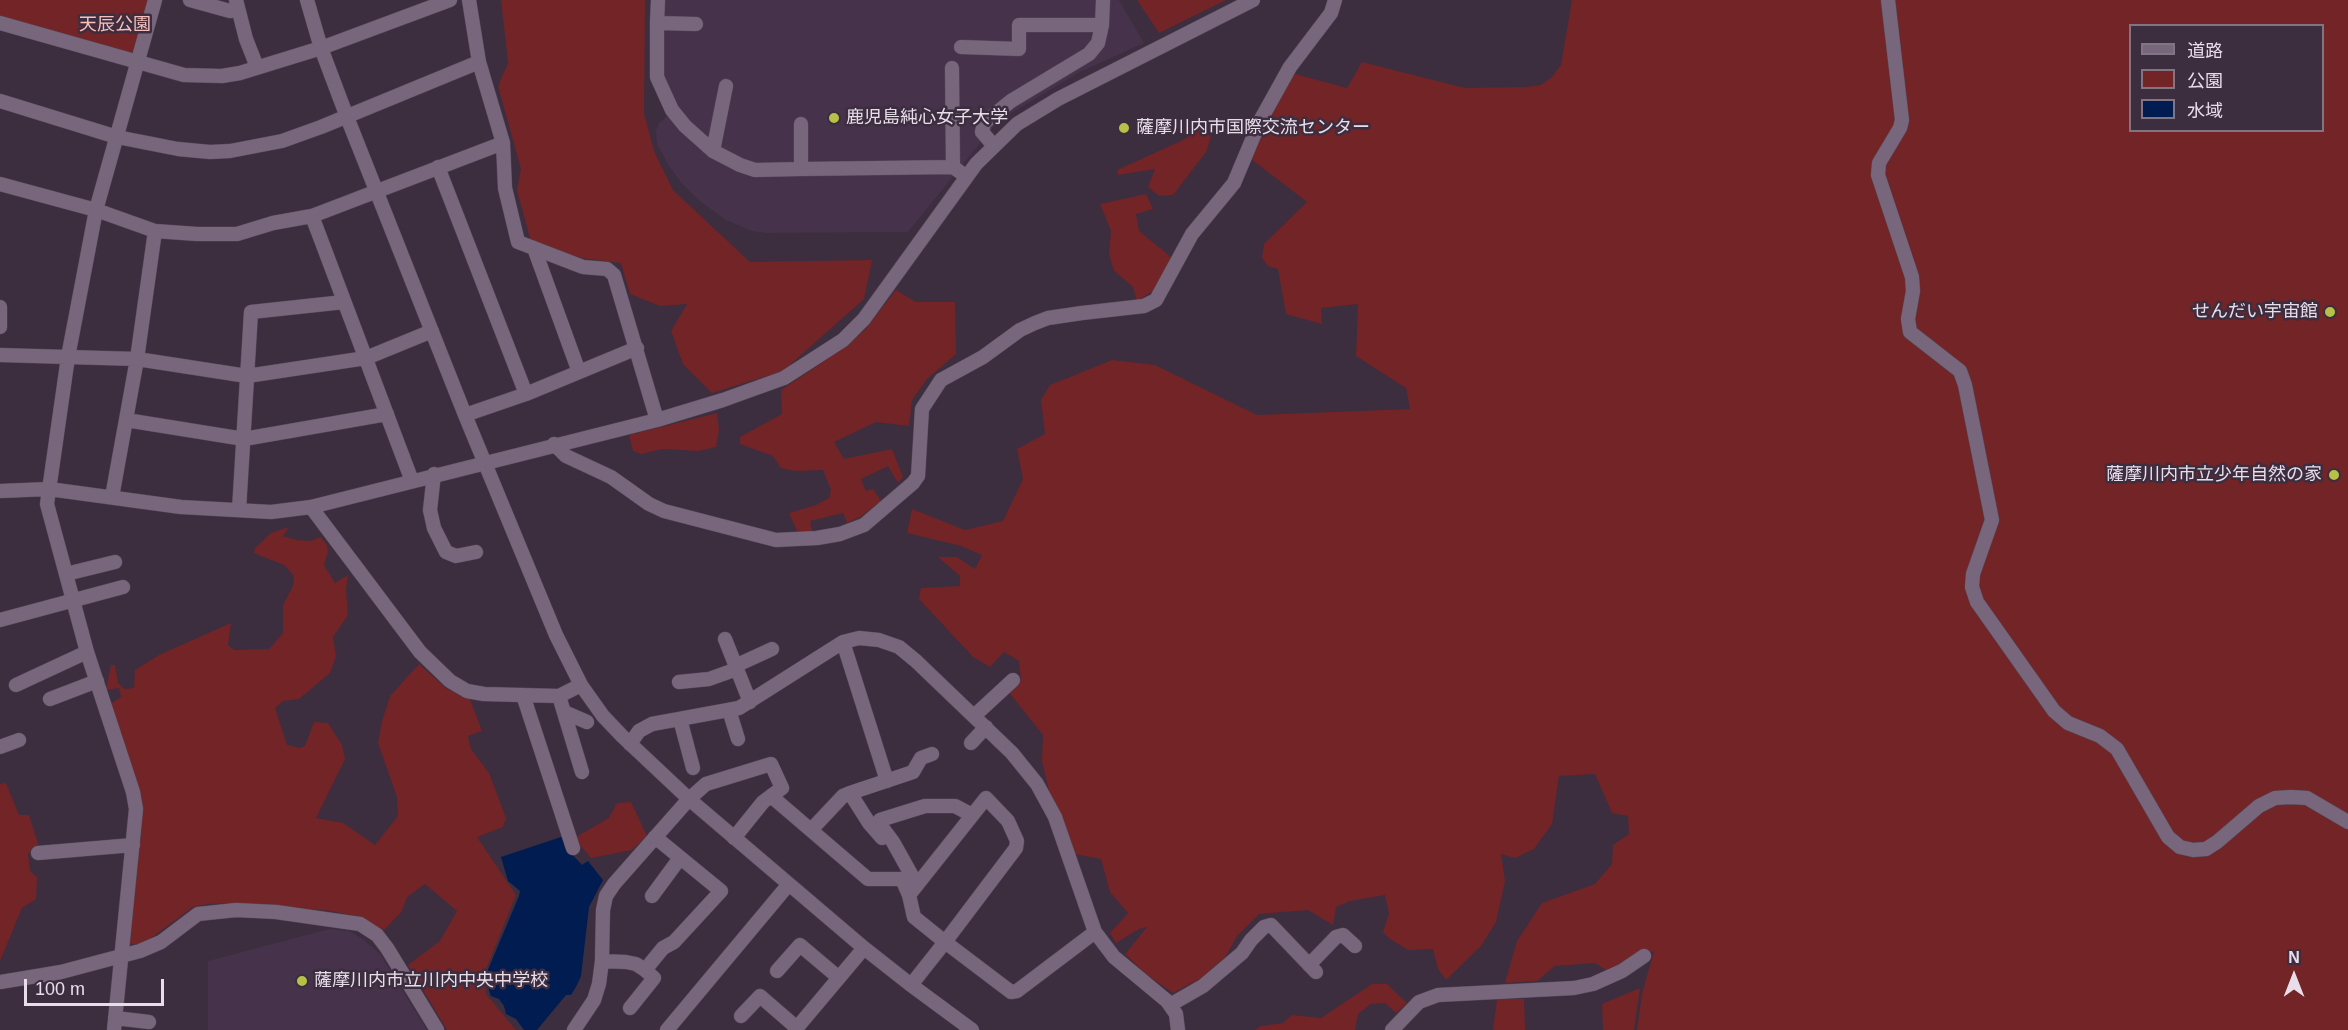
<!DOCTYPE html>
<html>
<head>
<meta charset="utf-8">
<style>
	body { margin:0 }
	#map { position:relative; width:2348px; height:1030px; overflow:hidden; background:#3c2d3f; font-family:Arial,"Noto Sans JP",sans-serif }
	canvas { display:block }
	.legend { position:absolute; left:2129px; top:24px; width:195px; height:108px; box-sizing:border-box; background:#3c2d3f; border:2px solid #817483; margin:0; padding:8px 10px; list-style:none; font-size:18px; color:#e8deea }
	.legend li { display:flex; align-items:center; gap:12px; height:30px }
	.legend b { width:30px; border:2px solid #817483 }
	.north { position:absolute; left:2264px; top:946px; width:60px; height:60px; -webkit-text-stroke:4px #3c2d3f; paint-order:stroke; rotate:0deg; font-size:16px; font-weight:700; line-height:24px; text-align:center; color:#e8deea }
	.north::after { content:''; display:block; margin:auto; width:21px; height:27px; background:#e8deea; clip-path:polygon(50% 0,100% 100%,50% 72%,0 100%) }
	.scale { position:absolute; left:24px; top:979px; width:140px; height:27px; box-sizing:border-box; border:3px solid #e8deea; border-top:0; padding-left:8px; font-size:18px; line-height:21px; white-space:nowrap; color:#e8deea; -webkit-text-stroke:4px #3c2d3f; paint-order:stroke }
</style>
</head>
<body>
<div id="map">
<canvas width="2348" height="1030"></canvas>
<ul class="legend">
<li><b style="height:8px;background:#78677c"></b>道路</li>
<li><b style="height:16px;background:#722427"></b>公園</li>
<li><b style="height:16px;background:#001c51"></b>水域</li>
</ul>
<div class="north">N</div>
<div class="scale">100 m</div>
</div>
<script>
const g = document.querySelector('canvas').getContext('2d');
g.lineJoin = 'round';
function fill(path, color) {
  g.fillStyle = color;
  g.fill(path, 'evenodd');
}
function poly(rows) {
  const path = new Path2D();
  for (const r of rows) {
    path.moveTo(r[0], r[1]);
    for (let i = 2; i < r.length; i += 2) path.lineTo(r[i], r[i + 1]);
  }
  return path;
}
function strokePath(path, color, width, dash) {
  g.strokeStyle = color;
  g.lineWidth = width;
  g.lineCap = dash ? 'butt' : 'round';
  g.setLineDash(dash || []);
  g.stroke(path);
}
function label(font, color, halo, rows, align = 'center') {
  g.font = font + ' Arial,"Noto Sans JP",sans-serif';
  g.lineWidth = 5;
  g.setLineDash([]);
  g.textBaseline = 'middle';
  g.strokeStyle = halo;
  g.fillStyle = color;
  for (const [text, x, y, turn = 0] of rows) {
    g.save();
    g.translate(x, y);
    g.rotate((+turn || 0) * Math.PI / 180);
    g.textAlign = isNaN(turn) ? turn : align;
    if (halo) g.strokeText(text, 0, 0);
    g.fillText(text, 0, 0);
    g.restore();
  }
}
fill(poly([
	[653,0,1119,0,1144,43,1078,73,998,121,908,232,766,233,752,231,726,220,701,202,682,184,669,166,657,144,656,131,659,123,668,115],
	[329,929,349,931,363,939,380,954,427,1030,208,1030,208,961]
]), '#46324a');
fill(poly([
	[0,0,150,0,136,52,129,54,0,17],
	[501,0,645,0,644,113,654,151,673,190,750,262,872,260,864,299,783,371,712,393,683,364,671,331,687,304,660,306,630,294,621,263,581,258,531,242,517,190,521,169,498,86,508,63],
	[1137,0,1226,0,1159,33],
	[1572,0,2348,0,2348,1030,1637,1030,1642,994,1654,951,1606,970,1595,963,1555,966,1537,981,1505,983,1517,941,1542,903,1595,884,1612,864,1613,845,1629,834,1628,816,1612,813,1595,774,1559,776,1552,824,1534,849,1515,858,1501,854,1505,881,1496,922,1481,946,1446,980,1438,969,1433,949,1408,950,1390,939,1383,932,1389,913,1385,895,1350,901,1336,907,1333,925,1308,910,1259,914,1237,936,1226,956,1201,978,1173,993,1146,974,1125,954,1147,927,1139,929,1116,943,1110,933,1128,913,1110,892,1101,859,1075,854,1049,791,1042,761,1043,735,1008,691,1021,681,1019,661,1004,652,990,667,973,657,919,599,921,588,960,586,960,576,938,557,957,557,975,569,982,555,961,546,907,533,912,509,965,530,1003,521,1023,479,1017,449,1045,434,1041,400,1050,385,1112,360,1155,365,1257,415,1410,409,1406,388,1356,356,1358,304,1321,308,1322,324,1286,314,1278,269,1268,266,1262,258,1264,244,1307,202,1251,159,1292,73,1347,88,1362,62,1465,88,1525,87,1541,85,1552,77,1561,65],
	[2130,26,2322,26,2322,130,2130,130],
	[1202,128,1211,137,1206,152,1173,195,1159,196,1148,187,1155,169,1118,175,1117,170,1183,140],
	[1146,194,1153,209,1136,214,1139,231,1171,257,1169,265,1156,289,1137,301,1133,287,1114,271,1109,254,1111,231,1100,204],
	[896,290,916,302,955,302,956,354,927,379,912,400,909,426,876,422,834,442,844,459,892,449,903,477,898,483,888,466,861,479,866,491,873,489,881,501,860,517,847,523,843,513,810,521,812,531,797,531,789,513,816,505,829,498,831,490,823,470,796,471,781,468,773,456,740,444,740,437,782,414,781,390,823,362,864,331],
	[717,413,719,430,716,447,699,451,662,449,642,454,633,451,629,435],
	[289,527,283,536,297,540,310,541,321,537,327,545,328,552,324,565,335,583,348,575,346,590,348,615,333,637,336,656,330,673,299,699,283,701,275,708,287,745,300,748,305,746,314,722,328,723,342,745,345,759,316,818,343,823,375,845,398,816,397,797,378,743,382,721,390,696,419,664,447,689,470,699,482,731,468,736,471,749,489,773,506,818,503,827,477,837,516,895,485,972,486,994,516,1030,447,1030,408,965,440,941,457,911,425,884,407,897,402,911,384,930,357,917,332,911,236,903,208,904,193,907,151,938,138,945,126,943,143,808,136,781,110,704,121,697,119,688,106,690,111,665,115,665,118,683,125,689,134,688,135,670,159,655,231,623,228,645,234,650,269,649,283,633,283,605,293,586,294,576,284,565,254,553,255,548,271,533],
	[6,783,19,815,29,815,38,844,28,853,30,871,37,877,36,899,22,908,0,961,0,784],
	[631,802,647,836,632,850,591,858,574,838,609,818,617,803],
	[1372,984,1387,984,1407,1003,1396,1013,1385,1003,1371,1004,1358,1014,1355,1030,1255,1030,1261,1026,1283,1023,1292,1015,1321,1018],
	[1640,988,1634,1030,1603,1030,1602,1004],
	[1497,999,1524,999,1525,1030,1493,1030]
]), '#722427');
fill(poly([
	[564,836,569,851,582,865,588,861,603,880,589,907,581,976,577,985,571,995,566,995,537,1030,524,1030,516,1019,506,1014,504,1006,499,999,491,996,488,987,487,972,519,896,520,891,508,881,501,857]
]), '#001c51');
const minor = poly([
	[190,0,230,11,237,10],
	[236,0,246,39,257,67],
	[307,0,321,48,347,117,465,415,556,635,581,685,603,716,622,736,689,799,864,948,911,985,972,1030],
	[469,0,479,62,503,143,505,188,518,242,583,267,607,269,614,275,657,420],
	[1888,0,1902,120,1900,128,1879,163,1878,175,1912,277,1913,291,1908,319,1910,332,1960,371,1965,385,1992,520,1973,574,1972,587,1977,602,2054,711,2068,723,2100,736,2117,749,2168,837,2180,847,2193,850,2206,849,2217,842,2259,806,2275,798,2291,797,2307,798,2348,822],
	[0,23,184,75,222,76,240,73,321,48,450,0],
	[657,23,658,0],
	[696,24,657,23,657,77,672,110,685,126,713,151],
	[961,47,1019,49,1019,25,1102,25,1103,0],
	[952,68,953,167,960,172],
	[726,86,713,151,740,165,755,170,801,169],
	[0,101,117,137,178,149,210,152,230,151,282,141,321,127,479,62],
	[801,124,801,169,953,167],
	[994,146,982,132,984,123,1011,101,1089,54,1098,43,1102,25],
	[438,167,526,394],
	[0,184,96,210,155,231,197,234,237,234,273,223,312,216,503,143],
	[312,216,412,481],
	[534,248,579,372],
	[0,307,0,327],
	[0,355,137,359,247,376,366,358,432,331],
	[465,415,526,394,637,348],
	[126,420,244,439,387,414],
	[554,444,566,456,611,477,649,504,664,511,776,540,817,538,840,534,864,525,913,483,918,476,922,409,941,380,983,357,1020,330,1035,323,1048,318,1082,313,1144,306,1156,300,1192,234,1234,183,1260,121,1290,67,1331,13,1335,0],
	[434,474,430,510,434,528,446,552,456,556,476,552],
	[0,491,49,489,181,507,271,512,311,507,657,420,723,400,784,378,843,340,864,319,976,164,1017,124,1058,99,1253,0],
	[112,497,137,359,155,231],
	[311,507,420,652,450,681,467,691,484,694,559,696,581,685],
	[239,510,251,312,344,302],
	[66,574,115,562],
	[0,620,123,587],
	[725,639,750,702],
	[843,642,887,781],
	[735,666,772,649],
	[679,682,709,679,737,669],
	[16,685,87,652],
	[523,695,573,848],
	[559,696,582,772],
	[50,699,97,681],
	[729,710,738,739],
	[564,712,587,722],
	[974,716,1013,680],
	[680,719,693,768],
	[971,743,986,727],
	[630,744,639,731,652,724,739,708,843,642,859,638,879,640,899,647,916,661,1012,753,1037,784,1055,817,1095,932,1114,957,1167,1001,1176,1014,1178,1030],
	[0,747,19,740],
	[850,793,913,772,921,758,932,754],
	[811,830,843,796,850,793,869,823,882,838],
	[734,838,763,802,771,796,868,879,902,879,909,895],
	[38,853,133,845],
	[917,885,893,842,881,826,880,820,925,806,955,806,972,815],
	[652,896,680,858],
	[602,961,626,962,636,964,645,970],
	[1309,965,1336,937,1343,935,1355,946],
	[777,971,800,945,839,978],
	[0,982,61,972,140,951,161,942,198,914,236,910,276,912,360,924,377,935,387,948,437,1030],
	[911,985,945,942,1016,848,1017,841,1008,821,986,798,909,895,914,917,945,942,1011,992,1017,991,1095,932],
	[1170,1005,1203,986,1242,953,1251,940,1264,927,1271,925,1316,972],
	[630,1008,654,978,645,970,663,948,674,942,721,891,655,837],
	[741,1016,760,996,797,1028],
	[115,1018,149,1022],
	[114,1030,136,809,133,792,87,652,47,504,68,357,96,210,155,0],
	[574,1030,594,1000,599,984,602,961,603,910,606,896,614,884,689,799,706,784,771,764,782,788,771,796],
	[667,1030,789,884],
	[795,1030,864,948],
	[1392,1030,1419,1002,1438,995,1574,988,1593,984,1622,971,1644,956]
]);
strokePath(minor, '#564959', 15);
strokePath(minor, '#78677c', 14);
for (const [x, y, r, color] of [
	[834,118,6,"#b7c147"],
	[1124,128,6,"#b7c147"],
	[2330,312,6,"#b7c147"],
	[2334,475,6,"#b7c147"],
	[302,981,6,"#b7c147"]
]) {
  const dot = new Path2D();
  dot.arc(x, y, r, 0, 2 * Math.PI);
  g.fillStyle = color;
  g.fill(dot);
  strokePath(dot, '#3c2d3f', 2);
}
label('18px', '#f7c0bd', '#3c2d3f', [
	["天辰公園",115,25]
]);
label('18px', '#e8deea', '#3c2d3f', [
	["鹿児島純心女子大学",846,118],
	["薩摩川内市国際交流センター",1136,128],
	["せんだい宇宙館",2318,312,"right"],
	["薩摩川内市立少年自然の家",2322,475,"right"],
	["薩摩川内市立川内中央中学校",314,981]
], 'left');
</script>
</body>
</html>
